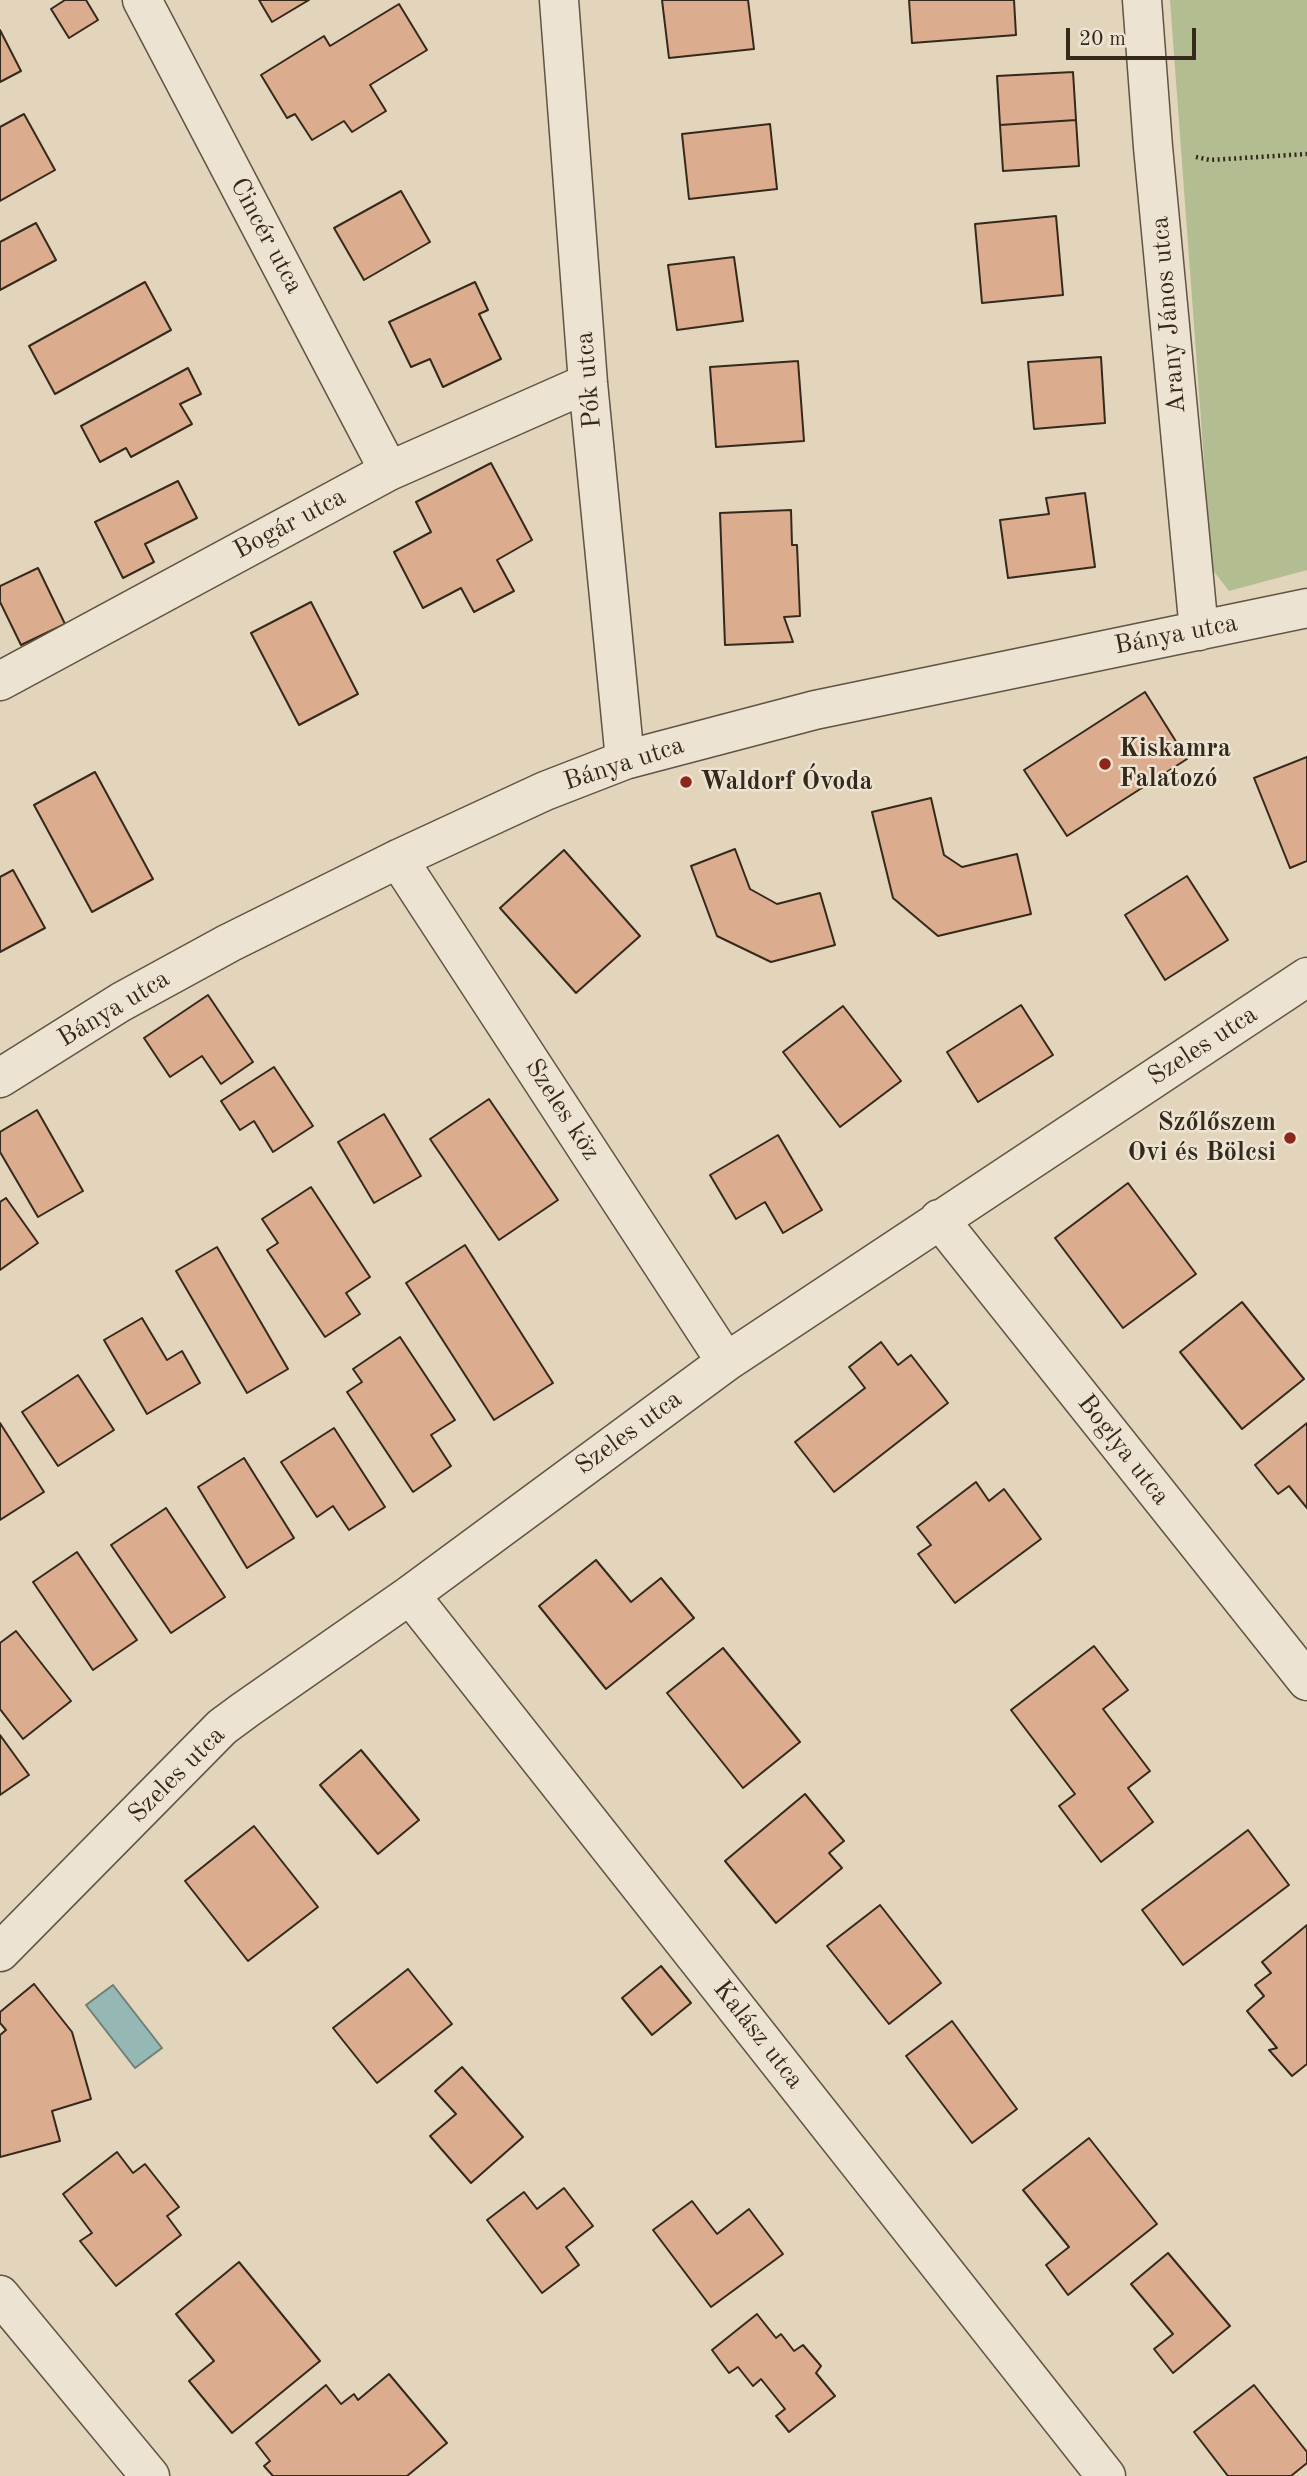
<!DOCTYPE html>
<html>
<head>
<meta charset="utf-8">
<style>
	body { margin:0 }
	#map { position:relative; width:1307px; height:2476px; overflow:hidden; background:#e3d4bc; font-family:"Old Standard TT",serif }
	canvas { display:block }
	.scale { position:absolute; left:1066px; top:28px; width:130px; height:32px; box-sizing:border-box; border:4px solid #35291b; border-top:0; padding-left:9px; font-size:21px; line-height:24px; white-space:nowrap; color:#35291b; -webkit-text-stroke:5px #ede3d3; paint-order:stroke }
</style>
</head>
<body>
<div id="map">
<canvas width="1307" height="2476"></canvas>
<div class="scale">20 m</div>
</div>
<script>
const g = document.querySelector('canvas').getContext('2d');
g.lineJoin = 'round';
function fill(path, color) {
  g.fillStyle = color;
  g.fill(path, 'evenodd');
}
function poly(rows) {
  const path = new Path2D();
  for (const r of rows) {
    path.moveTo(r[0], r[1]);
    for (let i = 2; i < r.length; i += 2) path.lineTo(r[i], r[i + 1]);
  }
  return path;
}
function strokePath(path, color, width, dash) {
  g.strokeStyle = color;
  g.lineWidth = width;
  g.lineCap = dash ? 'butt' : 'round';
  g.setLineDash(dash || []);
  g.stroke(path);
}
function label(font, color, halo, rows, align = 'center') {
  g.font = font + ' "Old Standard TT",serif';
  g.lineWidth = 5;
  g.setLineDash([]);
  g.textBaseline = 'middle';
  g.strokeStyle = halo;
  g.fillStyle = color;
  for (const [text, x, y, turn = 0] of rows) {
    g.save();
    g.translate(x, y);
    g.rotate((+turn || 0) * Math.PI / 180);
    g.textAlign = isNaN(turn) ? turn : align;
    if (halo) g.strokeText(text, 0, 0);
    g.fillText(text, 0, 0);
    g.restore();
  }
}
fill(poly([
	[1170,0,1307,0,1307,570,1229,591,1212,569]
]), '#b2bd92');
const water = poly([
	[113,1985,162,2048,135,2068,86,2005,113,1985]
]);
fill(water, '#95b8b4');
strokePath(water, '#6f7f77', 2);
const building = poly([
	[65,0,86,0,98,20,69,38,51,9,65,0],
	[259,0,309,0,272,22,259,0],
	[662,0,748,0,754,49,669,58,662,0],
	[909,0,1014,0,1016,35,912,43,909,0],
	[399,4,427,50,370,85,386,111,352,132,344,121,312,140,295,114,287,118,261,75,324,36,330,46,399,4],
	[0,30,21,71,0,82,0,30],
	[1073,72,1076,120,1000,125,997,76,1073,72],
	[24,114,55,170,0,201,0,127,24,114],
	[1076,120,1079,166,1003,171,1000,125,1076,120],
	[770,124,777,189,689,199,682,134,770,124],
	[401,191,430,242,364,280,334,228,401,191],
	[1056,216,1063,295,982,303,975,224,1056,216],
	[36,223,56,260,0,290,0,242,36,223],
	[734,257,743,321,677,330,668,265,734,257],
	[145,282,171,330,55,394,29,346,145,282],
	[475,282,488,310,479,314,501,359,443,387,430,359,411,367,389,322,475,282],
	[1101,357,1105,423,1034,429,1028,362,1101,357],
	[798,361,804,441,716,447,710,367,798,361],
	[188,368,201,394,180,404,192,424,131,457,126,448,100,462,81,426,188,368],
	[491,463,532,540,497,560,514,591,474,612,461,588,423,608,394,552,431,532,416,502,491,463],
	[178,481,197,518,145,544,154,562,123,578,95,522,178,481],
	[1085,493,1095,567,1008,578,1000,520,1049,514,1046,498,1085,493],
	[791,510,792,545,797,545,800,616,784,617,793,642,725,645,720,513,791,510],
	[38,568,65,624,21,645,0,602,0,586,38,568],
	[311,602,358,694,299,725,251,633,311,602],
	[1145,692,1187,759,1067,836,1024,770,1145,692],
	[1307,757,1307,861,1290,868,1254,778,1307,757],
	[95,772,153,879,92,912,34,805,95,772],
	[931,798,944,855,962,867,1017,854,1031,914,938,936,893,898,872,812,931,798],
	[735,849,750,889,777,904,820,893,835,945,771,962,717,936,691,866,735,849],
	[564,850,640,936,576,993,500,908,564,850],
	[13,870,45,928,0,952,0,877,13,870],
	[1187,876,1228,940,1165,980,1125,915,1187,876],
	[208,995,253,1062,221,1084,202,1056,170,1077,144,1038,208,995],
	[1021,1005,1053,1055,978,1102,947,1052,1021,1005],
	[843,1006,901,1081,840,1127,783,1052,843,1006],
	[274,1067,313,1126,273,1152,254,1121,240,1130,221,1101,274,1067],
	[489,1099,558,1200,499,1240,430,1139,489,1099],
	[37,1110,83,1191,38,1217,0,1152,0,1132,37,1110],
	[384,1114,421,1176,374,1203,338,1142,384,1114],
	[778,1135,822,1210,783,1233,765,1202,736,1219,710,1175,778,1135],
	[1128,1183,1196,1274,1123,1328,1055,1238,1128,1183],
	[311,1187,370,1277,346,1293,360,1314,325,1337,267,1250,278,1243,262,1219,311,1187],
	[6,1198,38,1243,0,1270,0,1202,6,1198],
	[465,1245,553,1383,494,1420,406,1283,465,1245],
	[217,1247,288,1369,247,1393,176,1271,217,1247],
	[1242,1302,1304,1379,1242,1429,1180,1352,1242,1302],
	[142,1318,167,1360,182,1351,200,1383,147,1414,104,1340,142,1318],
	[400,1337,455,1420,431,1435,451,1466,413,1492,347,1392,362,1382,353,1369,400,1337],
	[881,1342,898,1365,911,1355,948,1403,834,1492,795,1442,865,1388,849,1367,881,1342],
	[78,1375,114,1430,58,1466,22,1412,78,1375],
	[0,1423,44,1492,0,1520,0,1423],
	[1307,1423,1307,1508,1289,1486,1278,1494,1255,1465,1307,1423],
	[334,1428,385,1507,349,1530,333,1506,317,1517,281,1462,334,1428],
	[244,1458,294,1538,247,1568,198,1487,244,1458],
	[976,1482,989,1501,1004,1489,1041,1539,955,1603,918,1554,931,1545,917,1527,976,1482],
	[166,1508,225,1597,171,1633,111,1545,166,1508],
	[77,1552,137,1640,93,1670,33,1582,77,1552],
	[596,1560,631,1602,661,1578,694,1618,606,1689,539,1606,596,1560],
	[16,1631,71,1701,23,1739,0,1709,0,1643,16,1631],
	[1094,1646,1128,1690,1103,1709,1150,1771,1128,1788,1153,1822,1101,1862,1059,1806,1075,1794,1011,1710,1094,1646],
	[723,1648,800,1742,743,1788,667,1693,723,1648],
	[0,1735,29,1775,0,1795,0,1735],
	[361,1750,419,1820,378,1854,320,1785,361,1750],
	[805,1794,844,1841,829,1853,842,1868,776,1923,725,1861,805,1794],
	[254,1826,318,1907,248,1961,185,1881,254,1826],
	[1248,1830,1289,1885,1183,1965,1142,1910,1248,1830],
	[880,1905,941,1983,889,2024,827,1946,880,1905],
	[1307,1925,1307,2064,1292,2076,1269,2050,1277,2048,1247,2011,1264,1996,1255,1985,1271,1973,1262,1962,1307,1925],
	[661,1966,691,2003,652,2035,622,1998,661,1966],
	[408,1969,452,2024,377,2083,333,2028,408,1969],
	[34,1984,72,2032,91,2099,52,2111,60,2141,0,2157,0,2035,6,2030,0,2023,0,2012,34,1984],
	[952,2021,1017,2109,972,2143,906,2056,952,2021],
	[462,2067,523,2137,471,2183,430,2136,456,2114,435,2091,462,2067],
	[1089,2138,1157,2224,1068,2295,1046,2265,1069,2247,1023,2190,1089,2138],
	[117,2152,133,2173,145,2164,179,2207,167,2216,181,2235,116,2286,80,2241,92,2233,63,2194,117,2152],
	[564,2188,593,2226,566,2247,579,2265,542,2293,487,2220,524,2192,537,2209,564,2188],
	[692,2201,717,2234,749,2209,783,2254,711,2307,653,2230,692,2201],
	[1168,2253,1230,2326,1173,2373,1154,2349,1173,2334,1131,2284,1168,2253],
	[239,2262,320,2361,232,2433,189,2381,214,2361,176,2314,239,2262],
	[757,2314,776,2338,781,2334,794,2351,803,2345,821,2366,816,2373,835,2396,789,2432,776,2416,785,2409,761,2379,753,2386,738,2367,729,2373,712,2350,757,2314],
	[389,2374,447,2443,407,2476,273,2476,264,2466,270,2461,256,2443,326,2385,341,2404,354,2394,358,2400,389,2374],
	[1254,2385,1307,2452,1307,2463,1291,2476,1228,2476,1194,2432,1254,2385]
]);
fill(building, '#dcac8e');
strokePath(building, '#35291b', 2);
const minor = poly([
	[142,0,389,471],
	[559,0,588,383,625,760],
	[1142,0,1153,147,1199,631],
	[0,681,389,471,588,383],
	[398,859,726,1362],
	[0,1078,121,1002,229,943,398,859,545,791,625,760,815,710,1307,608],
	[939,1219,1307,1681],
	[410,1595,1106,2476],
	[0,1952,222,1727,245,1710,410,1595,726,1362,1307,977],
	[0,2295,150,2476]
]);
strokePath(minor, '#605443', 41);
strokePath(poly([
	[1196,157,1210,160,1307,154]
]), '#35291b', 4.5, [2, 3.5]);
strokePath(minor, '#ede3d3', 38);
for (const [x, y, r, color] of [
	[1105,764,7,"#8f2418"],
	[686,782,7,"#8f2418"],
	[1290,1138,7,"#8f2418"]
]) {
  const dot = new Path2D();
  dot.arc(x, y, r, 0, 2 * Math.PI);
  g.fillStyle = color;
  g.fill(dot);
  strokePath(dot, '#ede3d3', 2.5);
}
label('26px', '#35291b', '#ede3d3', [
	["Cincér utca",266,236,62],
	["Arany János utca",1169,315,-95],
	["Pók utca",589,380,-95],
	["Bogár utca",290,524,-28],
	["Bánya utca",1176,635,-11],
	["Bánya utca",624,764,-18],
	["Bánya utca",114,1009,-31],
	["Szeles utca",1203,1046,-33],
	["Szeles köz",562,1110,57],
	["Szeles utca",629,1433,-36],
	["Boglya utca",1123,1450,52],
	["Szeles utca",177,1775,-45],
	["Kalász utca",758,2035,52]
]);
label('bold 26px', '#35291b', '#ede3d3', [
	["Kiskamra",1119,749],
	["Falatozó",1119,779],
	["Waldorf Óvoda",700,782],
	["Szőlőszem",1276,1123,"right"],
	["Ovi és Bölcsi",1276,1153,"right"]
], 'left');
</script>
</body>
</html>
